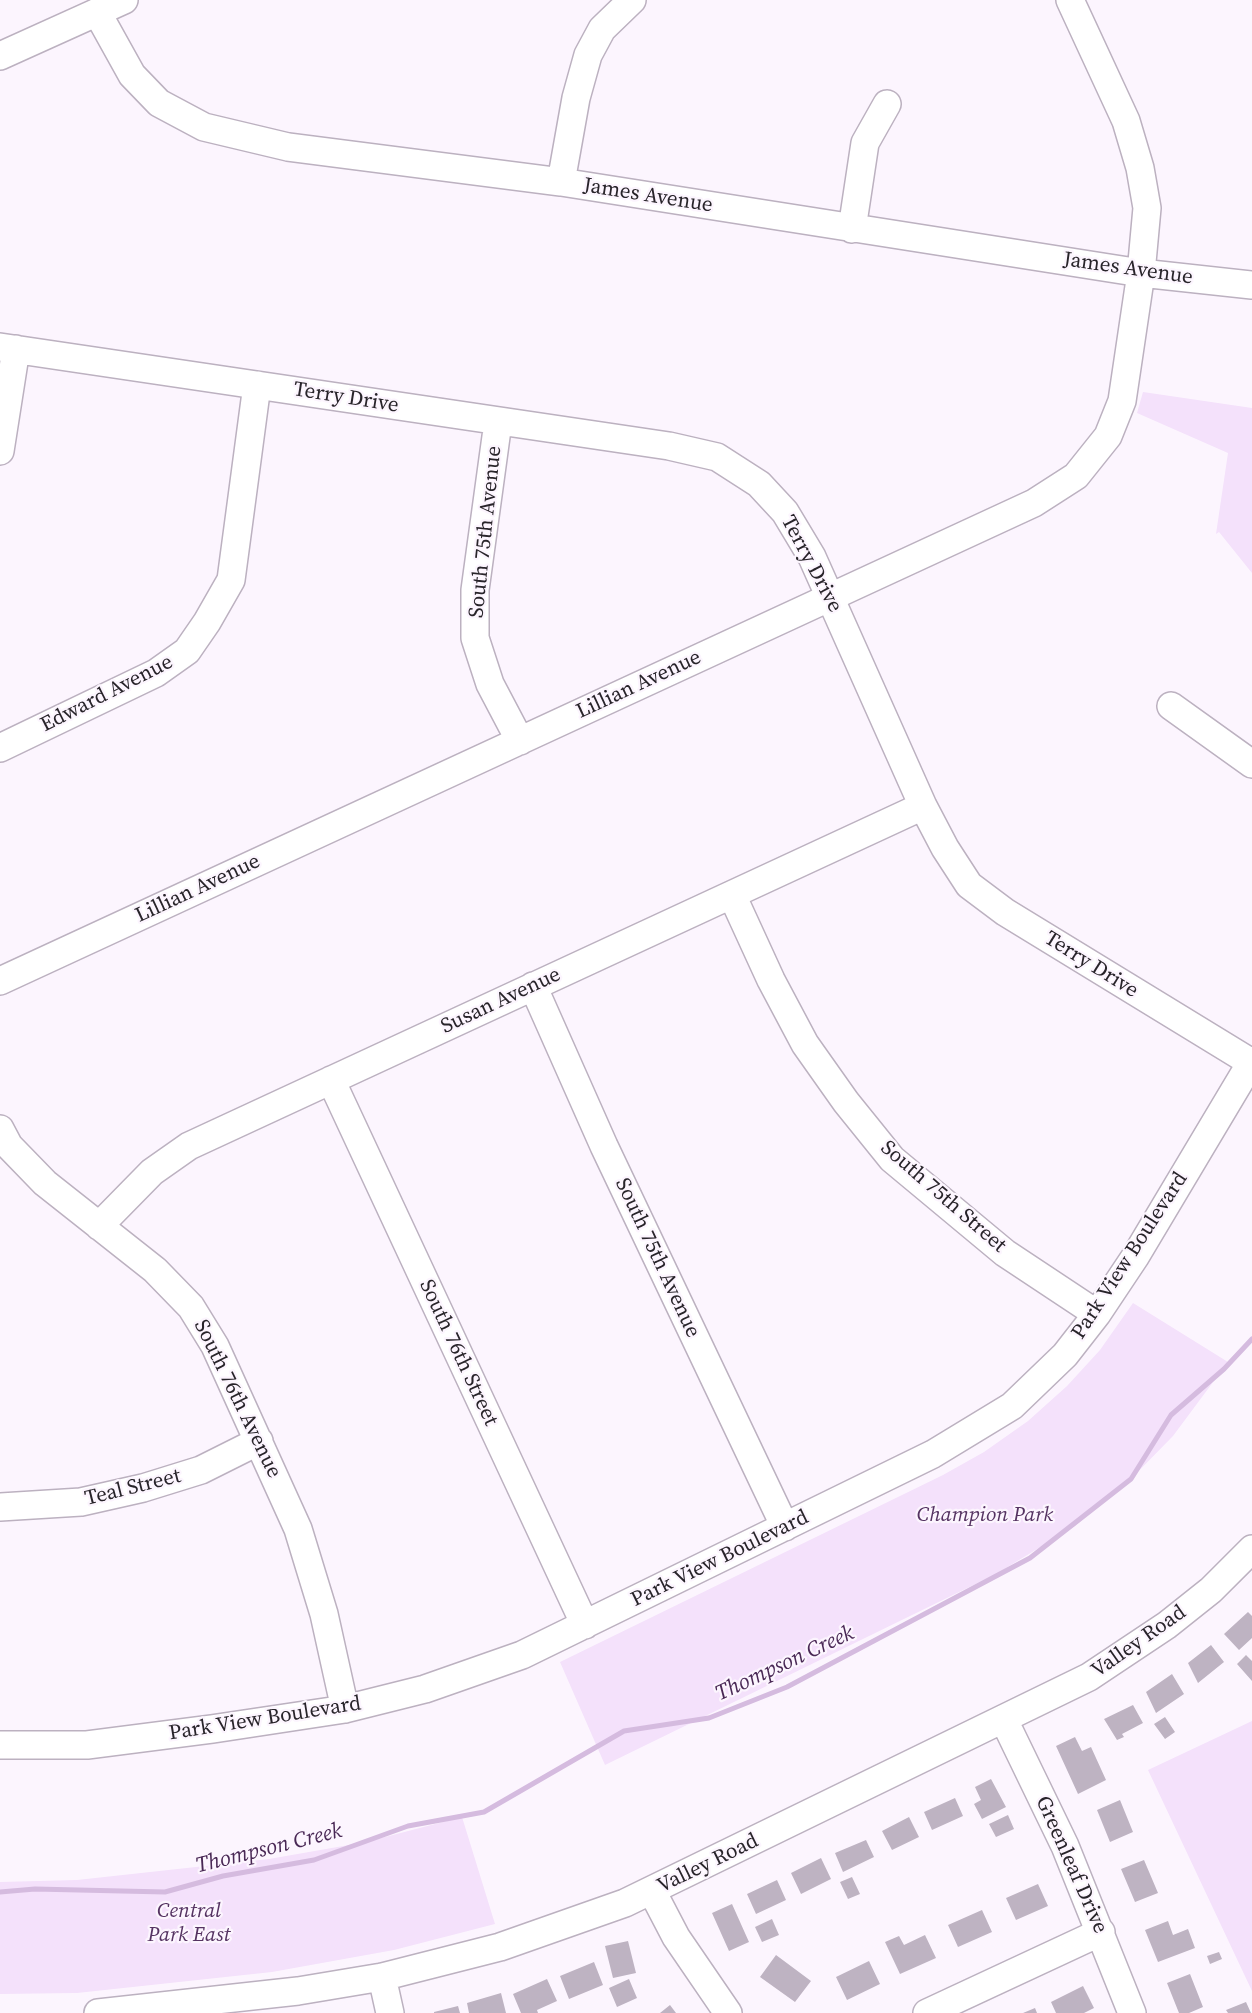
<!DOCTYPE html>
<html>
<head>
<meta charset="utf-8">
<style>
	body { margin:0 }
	canvas { display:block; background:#fcf5fe }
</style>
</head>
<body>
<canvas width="1252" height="2013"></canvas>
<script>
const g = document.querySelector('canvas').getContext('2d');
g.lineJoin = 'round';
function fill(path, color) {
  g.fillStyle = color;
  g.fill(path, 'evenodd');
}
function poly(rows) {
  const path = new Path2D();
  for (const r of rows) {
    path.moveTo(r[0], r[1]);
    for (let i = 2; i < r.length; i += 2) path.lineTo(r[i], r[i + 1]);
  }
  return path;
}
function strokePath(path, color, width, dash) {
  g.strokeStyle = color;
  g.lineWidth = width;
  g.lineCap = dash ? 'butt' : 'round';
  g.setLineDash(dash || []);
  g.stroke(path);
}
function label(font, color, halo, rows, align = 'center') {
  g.font = font + ' "Source Serif 4",serif';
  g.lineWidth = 4.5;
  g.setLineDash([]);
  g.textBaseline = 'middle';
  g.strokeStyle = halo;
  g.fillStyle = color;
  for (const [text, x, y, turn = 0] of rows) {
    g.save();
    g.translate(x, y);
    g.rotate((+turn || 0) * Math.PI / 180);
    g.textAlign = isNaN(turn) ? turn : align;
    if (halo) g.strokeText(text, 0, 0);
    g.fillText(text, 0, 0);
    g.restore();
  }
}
fill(poly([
	[1143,392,1252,408,1252,573,1219,532,1216,534,1228,453,1137,413],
	[1133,1303,1228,1362,1173,1436,1125,1485,1075,1526,996,1574,605,1765,560,1662,943,1475,984,1452,1028,1421,1067,1386,1100,1350],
	[1252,1721,1252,1991,1148,1770],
	[462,1817,495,1924,394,1950,272,1972,77,1993,0,1994,0,1882,77,1880,269,1859,366,1842]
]), '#f4e1fb');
strokePath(poly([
	[0,1892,35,1889,165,1892,223,1876,314,1860,408,1826,484,1812,624,1731,709,1718,787,1687,1030,1558,1131,1479,1171,1415,1224,1369,1252,1339]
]), '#d5bbdf', 5);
fill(poly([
	[1248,1612,1252,1616,1252,1638,1239,1650,1224,1634],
	[1211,1645,1224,1662,1198,1683,1188,1663],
	[1246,1655,1252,1661,1252,1681,1237,1664],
	[1172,1674,1184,1694,1156,1713,1146,1692],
	[1133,1705,1143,1723,1122,1734,1124,1737,1117,1740,1104,1719],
	[1165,1717,1175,1732,1165,1739,1154,1724],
	[1075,1737,1082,1751,1091,1747,1106,1780,1078,1794,1056,1746],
	[991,1779,1006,1807,982,1819,974,1804,981,1800,975,1787],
	[955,1798,963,1816,932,1830,924,1812],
	[1120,1800,1133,1832,1110,1842,1097,1810],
	[1008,1815,1014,1829,996,1837,989,1824],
	[909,1817,919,1837,892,1850,882,1831],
	[866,1840,874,1857,843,1872,835,1853],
	[821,1858,831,1879,801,1894,791,1873],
	[1144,1860,1158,1893,1135,1902,1121,1869],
	[852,1877,860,1894,848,1899,840,1882],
	[777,1880,786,1900,756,1914,747,1894],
	[1038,1884,1048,1906,1016,1920,1006,1898],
	[732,1904,749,1942,729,1951,712,1913],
	[982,1910,992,1932,958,1947,948,1925],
	[772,1919,779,1935,762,1942,755,1927],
	[1168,1921,1173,1935,1188,1929,1195,1948,1158,1962,1145,1930],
	[925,1935,936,1958,900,1974,885,1942,899,1936,904,1945],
	[628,1941,636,1973,613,1978,605,1946],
	[1219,1952,1222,1959,1210,1964,1207,1956],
	[776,1955,811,1981,795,2002,760,1977],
	[869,1961,880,1984,847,2000,836,1977],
	[594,1962,603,1985,569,1999,560,1976],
	[1190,1974,1203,2007,1189,2013,1179,2013,1167,1983],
	[547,1979,557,2001,537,2010,538,2013,521,2013,513,1994],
	[629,1979,637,1998,617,2007,609,1988],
	[1083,1986,1094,2008,1084,2013,1056,2013,1051,2002],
	[501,1993,506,2013,469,2013,467,2003],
	[1246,2002,1251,2013,1228,2013,1226,2010],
	[670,2005,676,2013,660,2013],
	[458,2006,460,2013,434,2013,434,2012],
	[1035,2008,1037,2013,1023,2013]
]), '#beb3c2');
const minor = poly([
	[97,12,132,75,159,103,204,127,288,147,561,182,1141,273,1252,285],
	[0,56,124,0],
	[561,182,576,98,588,55,602,29,632,0],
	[852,229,865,143,887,104],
	[0,347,669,446,717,457,759,484,785,512,812,557,923,806,945,848,969,885,1005,912,1252,1063],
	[498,422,475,590,475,638,490,684,520,741],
	[0,451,16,349],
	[1171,706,1252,764],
	[0,748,156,673,187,651,207,622,231,580,257,385],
	[732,895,771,980,805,1044,846,1102,892,1159,1005,1253,1097,1314],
	[0,981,1034,503,1076,476,1108,436,1122,401,1141,273,1147,208,1140,168,1126,121,1070,0],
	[533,986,604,1146,785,1527],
	[331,1080,585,1625],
	[0,1129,9,1146,45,1183,155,1270,191,1307,215,1346,298,1529,324,1614,345,1709],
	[99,1226,152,1172,189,1146,923,806],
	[0,1507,81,1502,143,1488,201,1470,259,1441],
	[1004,1720,1065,1846,1132,2013],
	[0,1745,87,1745,212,1729,345,1709,425,1689,522,1655,933,1454,1012,1406,1065,1355,1097,1314,1135,1257,1252,1061],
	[652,1891,676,1937,728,2013],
	[382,1977,390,2013],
	[98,2013,298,1991,382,1977,500,1947,625,1903,1089,1677,1167,1625,1211,1590,1252,1549],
	[927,2013,1101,1932]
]);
strokePath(minor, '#bcb1c0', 30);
strokePath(minor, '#fff', 27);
label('21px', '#28242a', '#fcf5fe', [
	["James Avenue",648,196,9],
	["James Avenue",1128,269,8],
	["Terry Drive",346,398,9],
	["South 75th Avenue",486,532,-84],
	["Terry Drive",811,564,62],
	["Lillian Avenue",639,685,-25],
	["Edward Avenue",107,694,-27],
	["Lillian Avenue",198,889,-25],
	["Terry Drive",1091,965,32],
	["Susan Avenue",501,1001,-25],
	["South 75th Street",943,1197,41],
	["Park View Boulevard",1130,1256,-57],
	["South 75th Avenue",657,1258,65],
	["South 76th Street",458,1353,65],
	["South 76th Avenue",237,1399,64],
	["Teal Street",133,1488,-14],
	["Park View Boulevard",720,1559,-26],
	["Valley Road",1139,1642,-35],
	["Park View Boulevard",265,1719,-9],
	["Valley Road",708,1864,-26],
	["Greenleaf Drive",1071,1865,66]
]);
label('italic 21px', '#553362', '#fcf5fe', [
	["Champion Park",985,1516],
	["Central",189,1912],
	["Park East",189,1936]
]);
label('italic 22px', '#492855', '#fcf5fe', [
	["Thompson Creek",785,1664,-25],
	["Thompson Creek",269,1849,-14]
]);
</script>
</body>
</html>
